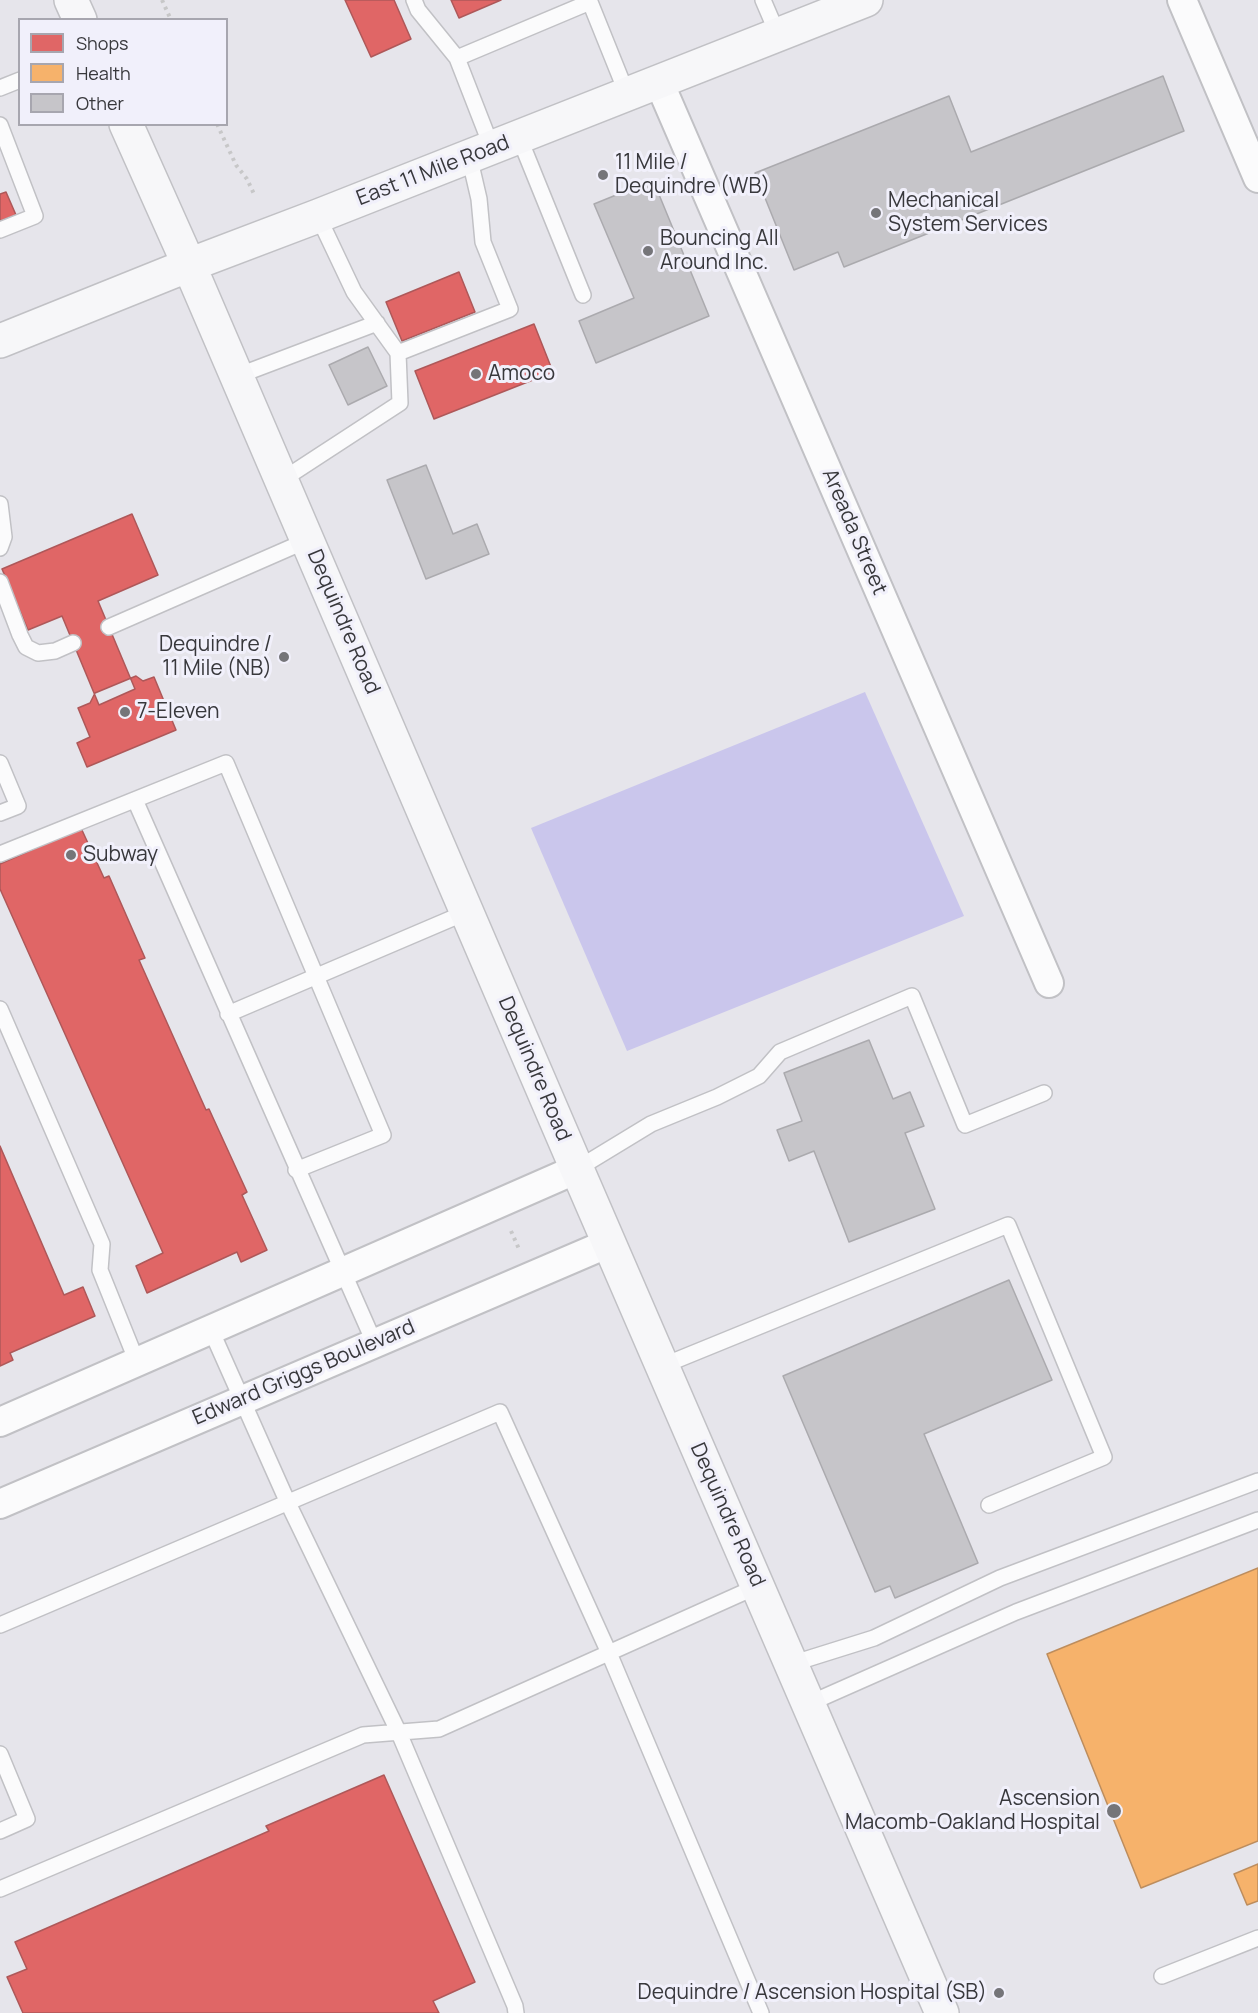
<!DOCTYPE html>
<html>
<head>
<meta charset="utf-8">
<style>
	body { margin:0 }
	#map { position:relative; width:1258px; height:2013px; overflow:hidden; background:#e6e5eb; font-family:Manrope,sans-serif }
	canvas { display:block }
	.legend { position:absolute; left:18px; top:18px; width:210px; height:108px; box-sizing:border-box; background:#f1f0fb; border:2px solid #a7a6af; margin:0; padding:8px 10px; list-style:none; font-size:18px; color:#38383c }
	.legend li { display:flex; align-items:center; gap:12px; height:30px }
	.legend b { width:30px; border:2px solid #a7a6af }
</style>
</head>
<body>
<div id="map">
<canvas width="1258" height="2013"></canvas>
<ul class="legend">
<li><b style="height:16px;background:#e06666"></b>Shops</li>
<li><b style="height:16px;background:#f6b26b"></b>Health</li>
<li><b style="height:16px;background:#c6c5c9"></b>Other</li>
</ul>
</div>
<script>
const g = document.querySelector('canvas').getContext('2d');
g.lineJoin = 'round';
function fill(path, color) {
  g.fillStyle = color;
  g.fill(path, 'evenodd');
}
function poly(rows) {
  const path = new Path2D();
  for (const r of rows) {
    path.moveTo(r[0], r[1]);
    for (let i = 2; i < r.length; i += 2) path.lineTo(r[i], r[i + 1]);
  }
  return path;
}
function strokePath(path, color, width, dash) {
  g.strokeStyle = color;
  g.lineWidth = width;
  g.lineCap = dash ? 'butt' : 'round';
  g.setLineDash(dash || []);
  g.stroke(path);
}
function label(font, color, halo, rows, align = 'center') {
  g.font = font + ' Manrope,sans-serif';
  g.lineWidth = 6;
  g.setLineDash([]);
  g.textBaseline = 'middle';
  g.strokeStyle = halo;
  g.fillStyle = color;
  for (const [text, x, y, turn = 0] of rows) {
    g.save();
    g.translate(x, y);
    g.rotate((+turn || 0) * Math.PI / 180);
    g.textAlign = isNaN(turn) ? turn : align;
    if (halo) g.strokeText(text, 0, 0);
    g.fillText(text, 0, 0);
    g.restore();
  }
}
fill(poly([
	[865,692,964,916,627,1051,531,828]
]), '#cac6ec');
const shops = poly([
	[345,0,394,0,411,39,371,57,345,0],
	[451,0,501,0,459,18,451,0],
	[6,192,16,215,0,221,0,194,6,192],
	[459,272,475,312,402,341,386,302,459,272],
	[534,324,553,372,434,419,415,371,534,324],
	[132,514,158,575,98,601,135,689,99,705,62,616,28,630,2,569,132,514],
	[136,676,143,681,154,677,176,730,87,767,77,743,90,737,78,708,90,703,95,693,136,676],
	[81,828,104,878,109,876,145,958,139,960,206,1110,209,1109,247,1192,242,1195,267,1250,241,1262,237,1252,147,1293,136,1266,163,1253,0,889,0,864,81,828],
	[0,1146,64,1295,83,1287,95,1316,10,1353,13,1360,0,1366,0,1146],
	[384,1775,475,1982,433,2001,439,2013,23,2013,7,1977,27,1969,15,1942,269,1831,266,1826,384,1775]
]);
fill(shops, '#e06666');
strokePath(shops, '#ae5859', 1.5);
const health = poly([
	[1258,1568,1258,1841,1141,1888,1047,1654,1258,1568],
	[1258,1864,1258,1901,1247,1905,1234,1874,1258,1864]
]);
fill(health, '#f6b26b');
strokePath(health, '#bd8d5d', 1.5);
const building = poly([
	[1163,76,1184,131,844,267,838,252,794,270,755,173,949,96,971,152,1163,76],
	[653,180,709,316,596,363,579,321,634,298,594,204,653,180],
	[368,347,387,386,348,405,329,365,368,347],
	[426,465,453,534,477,524,489,554,426,579,387,480,426,465],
	[869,1040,893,1099,910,1092,924,1126,905,1133,935,1209,849,1242,814,1151,789,1161,777,1130,802,1121,784,1073,869,1040],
	[1009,1280,1052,1380,924,1434,978,1563,895,1598,890,1586,875,1592,783,1376,1009,1280]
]);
fill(building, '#c6c5c9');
strokePath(building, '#abaaae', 1.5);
const lane = poly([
	[414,0,418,10,457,58],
	[763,0,778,35],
	[0,88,20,80],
	[0,125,35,216,0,230],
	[519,137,583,295],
	[492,148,457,58,590,2,627,94],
	[318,216,354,292,398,353,510,309,483,242,479,199,469,156],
	[237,376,377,323],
	[282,480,400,403,398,353],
	[0,504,4,537,0,548],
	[0,582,20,635,26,647,38,653,55,651,73,643],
	[109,627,308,540],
	[0,763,18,806,0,813],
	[135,800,374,1342],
	[0,854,226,763,383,1135,296,1170],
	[0,1009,102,1244,100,1270,137,1362],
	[228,1014,467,912],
	[577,1169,651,1124,717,1097,759,1076,780,1052,912,996,965,1125,1044,1093],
	[211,1330,288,1503,399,1733,515,2006,516,2013],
	[662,1366,1008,1225,1104,1457,989,1505],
	[0,1625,500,1412,609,1653,761,2013],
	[791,1664,874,1638,1000,1578,1258,1481],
	[808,1704,1016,1612,1258,1520],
	[0,1754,27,1819,0,1831],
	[0,1889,363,1735,439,1729,758,1586],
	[1162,1976,1258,1938]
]);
const street = poly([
	[1182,0,1258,178],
	[659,82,1049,983],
	[0,1422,577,1169],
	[0,1504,609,1243]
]);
const secondary = poly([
	[71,0,80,20],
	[126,124,189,265,577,1169,942,2013],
	[0,341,189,265,318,216,866,0]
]);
strokePath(lane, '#c1c1c5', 18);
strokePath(street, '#c1c1c5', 32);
strokePath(secondary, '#c1c1c5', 36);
strokePath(poly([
	[162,0,171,20],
	[217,124,236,165,247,179,254,194],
	[511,1231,519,1249]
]), '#c7c7c8', 4, [3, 4.5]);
strokePath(lane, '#fbfbfc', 15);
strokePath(street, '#fbfbfc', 28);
strokePath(secondary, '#f7f7f9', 33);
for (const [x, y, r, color] of [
	[603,175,6,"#757579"],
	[876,213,6,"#757579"],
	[648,251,6,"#757579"],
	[476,374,6,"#757579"],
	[284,657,6,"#757579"],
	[125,712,6,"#757579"],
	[71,855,6,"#757579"],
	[1114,1811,8,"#757579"],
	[999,1993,6,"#757579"]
]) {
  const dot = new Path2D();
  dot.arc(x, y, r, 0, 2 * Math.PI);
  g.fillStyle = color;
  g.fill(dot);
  strokePath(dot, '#f1f0fb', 2);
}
label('21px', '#38383c', '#f1f0fb', [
	["11 Mile /",615,163],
	["Dequindre (WB)",615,187],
	["Mechanical",888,201],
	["System Services",888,225],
	["Bouncing All",660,239],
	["Around Inc.",660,263],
	["Amoco",488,374],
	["Dequindre /",272,645,"right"],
	["11 Mile (NB)",272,669,"right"],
	["7-Eleven",137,712],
	["Subway",83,855],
	["Ascension",1100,1799,"right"],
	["Macomb-Oakland Hospital",1100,1823,"right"],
	["Dequindre / Ascension Hospital (SB)",987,1993,"right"]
], 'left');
label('21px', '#38383c', '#f1f0fb', [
	["East 11 Mile Road",433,171,-21],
	["Areada Street",854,532,67],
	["Dequindre Road",343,622,67],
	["Dequindre Road",534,1069,67],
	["Edward Griggs Boulevard",304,1373,-23],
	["Dequindre Road",727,1515,66]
]);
</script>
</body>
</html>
